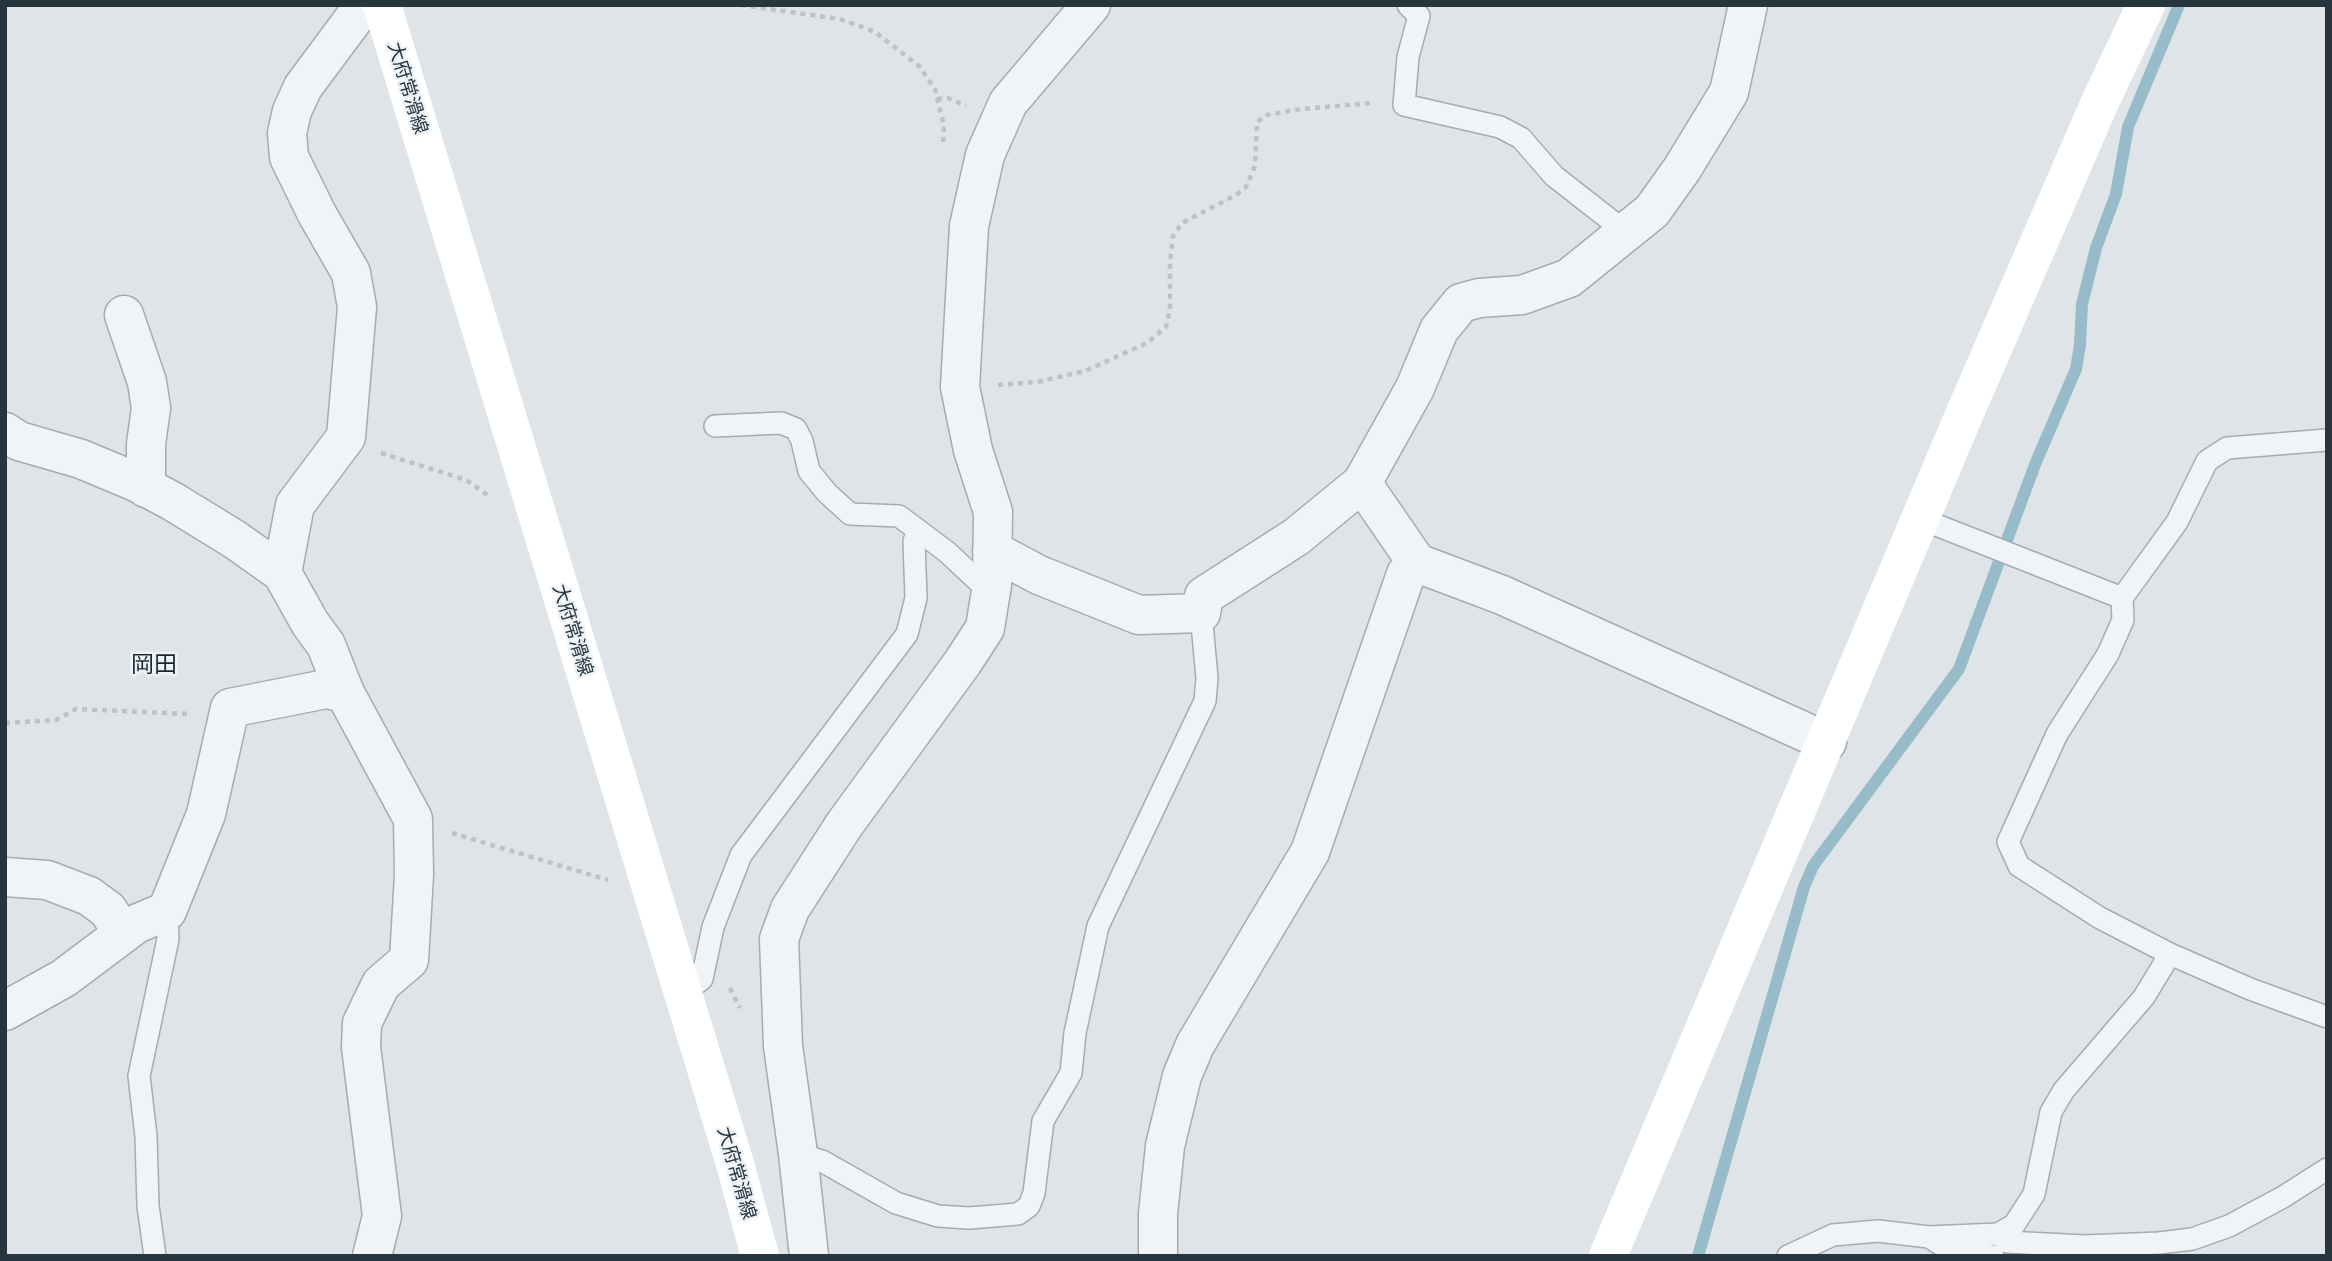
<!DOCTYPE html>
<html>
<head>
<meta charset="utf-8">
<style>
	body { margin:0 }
	#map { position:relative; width:2332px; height:1261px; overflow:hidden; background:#dee4e8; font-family:Ubuntu,sans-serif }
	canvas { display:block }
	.frame { position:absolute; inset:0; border:7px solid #27353f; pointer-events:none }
</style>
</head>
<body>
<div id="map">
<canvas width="2332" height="1261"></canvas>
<div class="frame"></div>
</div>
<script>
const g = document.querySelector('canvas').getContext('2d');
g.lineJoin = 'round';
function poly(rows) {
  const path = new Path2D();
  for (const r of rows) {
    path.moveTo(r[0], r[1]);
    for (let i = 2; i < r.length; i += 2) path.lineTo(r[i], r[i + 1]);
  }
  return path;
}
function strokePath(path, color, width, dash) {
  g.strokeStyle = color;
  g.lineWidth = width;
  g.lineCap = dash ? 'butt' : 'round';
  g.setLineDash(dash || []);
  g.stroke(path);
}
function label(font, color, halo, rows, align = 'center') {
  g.font = font + ' Ubuntu,"Noto Sans JP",sans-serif';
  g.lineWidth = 5;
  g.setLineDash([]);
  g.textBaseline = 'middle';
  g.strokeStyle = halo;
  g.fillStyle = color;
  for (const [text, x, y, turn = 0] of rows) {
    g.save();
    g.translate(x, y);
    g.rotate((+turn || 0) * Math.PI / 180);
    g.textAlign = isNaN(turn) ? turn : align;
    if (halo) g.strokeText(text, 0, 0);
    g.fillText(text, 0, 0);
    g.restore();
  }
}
strokePath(poly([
	[1698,1256,1804,887,1813,866,1959,669,2036,462,2076,369,2080,345,2082,304,2096,248,2116,194,2128,127,2179,5]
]), '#98bbc9', 12);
const lane = poly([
	[1408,5,1419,16,1408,57,1404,105,1500,127,1521,138,1554,176,1627,233],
	[715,426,781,423,796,429,802,441,809,471,827,493,850,514,899,516,947,552,978,581,992,585],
	[1921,519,2122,598,2123,620,2108,654,2057,734,2008,842,2019,866,2100,918,2170,954,2144,997,2064,1090,2051,1112,2034,1194,2014,1225,1998,1234,1929,1237],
	[2122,598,2177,522,2207,461,2227,448,2327,440],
	[2170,954,2250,989,2327,1017],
	[683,993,702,979,713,927,741,855,907,634,916,598,914,541,919,531],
	[798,1154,822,1161,896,1203,938,1216,969,1218,1018,1214,1029,1206,1034,1193,1043,1121,1071,1073,1075,1033,1098,926,1205,701,1207,678,1201,613],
	[1998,1234,2007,1242,2085,1246,2159,1243,2192,1239,2229,1226,2283,1197,2327,1169],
	[155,1256,148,1206,146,1136,139,1076,168,939,167,911],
	[1788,1256,1833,1235,1878,1231,1929,1237,1946,1248,1993,1256]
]);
const street = poly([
	[124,315,147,382,151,408,146,444,146,488],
	[5,432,19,441,81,459,136,482,172,501,234,539,282,573,310,623,326,645,345,693,413,819,414,875,409,960,381,984,362,1023,361,1047,382,1216,372,1256],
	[1362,483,1417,563,1502,595,1827,742],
	[992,550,1039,575,1139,615,1201,613,1204,596,1296,537,1362,483,1415,388,1439,330,1461,303,1479,298,1522,295,1569,278,1652,211,1682,169,1729,92,1748,5],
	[282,573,295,505,346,437,357,307,351,273,317,214,289,157,287,133,292,111,303,87,364,5],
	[5,877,47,880,89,896,108,910,123,934],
	[5,1011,64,978,136,924,167,911,206,814,230,708,326,689,345,693],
	[809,1256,798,1154,783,1046,779,939,790,909,844,825,963,662,985,628,992,585,993,512,973,450,960,387,969,226,985,155,1008,103,1091,5],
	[1158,1256,1158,1214,1165,1146,1182,1076,1195,1045,1310,852,1406,574,1417,563]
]);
strokePath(lane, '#a3acb2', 24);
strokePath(street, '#a3acb2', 41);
strokePath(poly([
	[741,5,840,19,875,32,919,66,935,89,944,126,943,146],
	[937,99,948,98,966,106],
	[998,385,1037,382,1085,371,1147,343,1166,327,1170,309,1170,262,1173,236,1182,223,1236,195,1246,187,1255,166,1257,122,1267,115,1301,109,1372,103],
	[381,453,466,480,489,496],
	[5,723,56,720,76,709,190,714],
	[452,833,608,880],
	[730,988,740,1008]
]), '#bcc2c6', 4.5, [5, 5]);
strokePath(lane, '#f1f4f6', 21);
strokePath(street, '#f1f4f6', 38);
strokePath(poly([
	[382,5,735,1164,760,1256],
	[1608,1256,1967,408,2100,102,2146,5]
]), '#fff', 38);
label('19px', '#27353f', '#edf3f6', [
	["大府常滑線",408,88,73],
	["大府常滑線",573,630,73],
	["大府常滑線",737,1173,74]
]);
label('23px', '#192630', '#edf3f6', [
	["岡田",154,664]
]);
</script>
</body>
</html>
